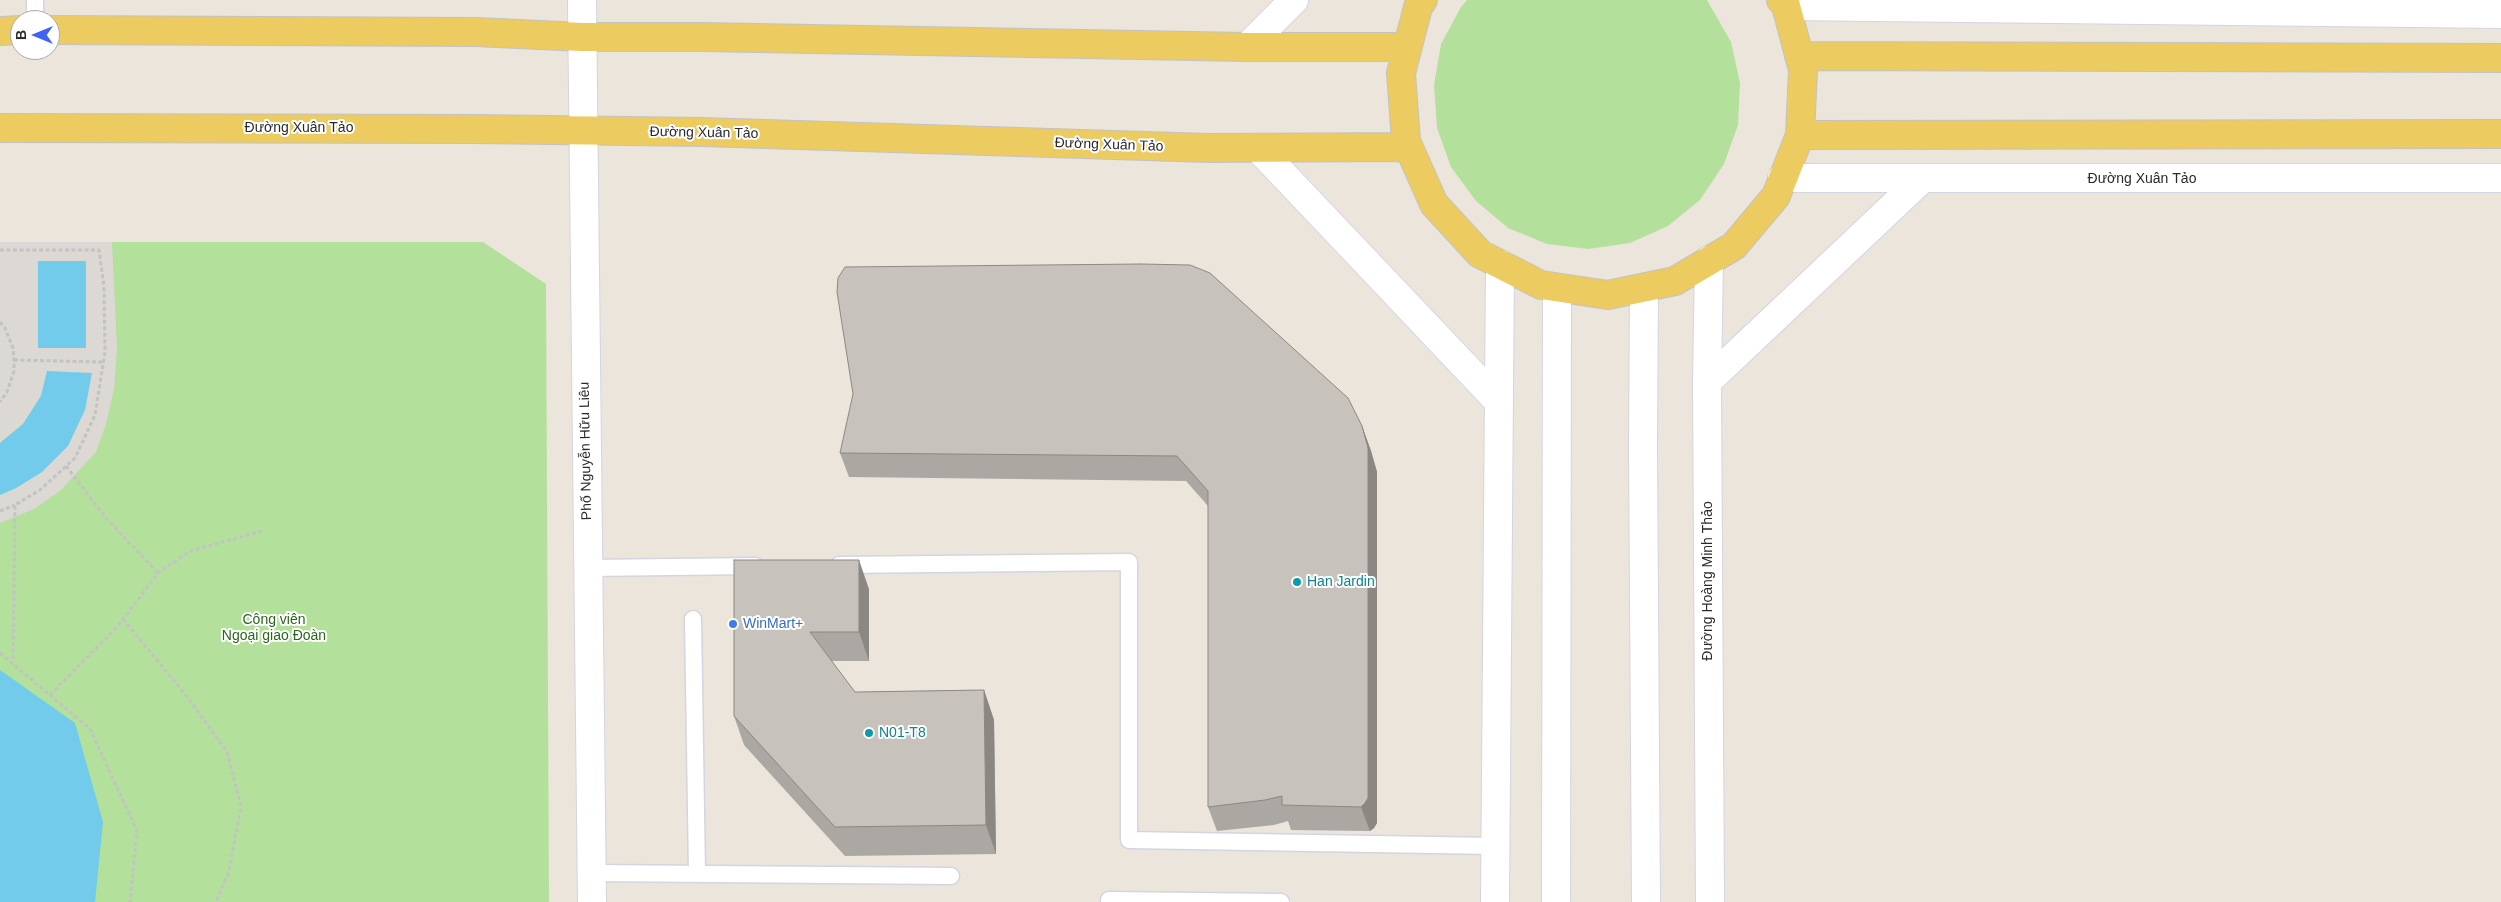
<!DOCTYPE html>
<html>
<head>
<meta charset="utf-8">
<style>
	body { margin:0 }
	#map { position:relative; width:2501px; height:902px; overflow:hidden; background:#ece5dc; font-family:Arial,sans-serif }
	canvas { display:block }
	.north { position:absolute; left:10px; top:10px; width:50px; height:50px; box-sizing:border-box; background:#fff; border:1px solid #aaa; border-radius:50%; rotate:270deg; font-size:14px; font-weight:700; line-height:20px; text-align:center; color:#2a2a2a }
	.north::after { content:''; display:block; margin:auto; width:18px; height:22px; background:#4163f4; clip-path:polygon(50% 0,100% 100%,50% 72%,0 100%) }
</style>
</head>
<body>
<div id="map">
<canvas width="2501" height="902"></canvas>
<div class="north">B</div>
</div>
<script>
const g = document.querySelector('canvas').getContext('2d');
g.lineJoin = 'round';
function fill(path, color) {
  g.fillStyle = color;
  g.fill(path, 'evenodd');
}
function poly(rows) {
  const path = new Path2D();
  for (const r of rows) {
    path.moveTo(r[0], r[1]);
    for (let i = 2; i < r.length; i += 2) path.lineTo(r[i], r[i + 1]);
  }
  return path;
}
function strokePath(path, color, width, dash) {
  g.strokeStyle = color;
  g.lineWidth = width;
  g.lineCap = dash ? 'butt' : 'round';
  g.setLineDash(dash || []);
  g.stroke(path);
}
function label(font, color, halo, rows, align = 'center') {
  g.font = font + ' Arial,sans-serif';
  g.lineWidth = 4;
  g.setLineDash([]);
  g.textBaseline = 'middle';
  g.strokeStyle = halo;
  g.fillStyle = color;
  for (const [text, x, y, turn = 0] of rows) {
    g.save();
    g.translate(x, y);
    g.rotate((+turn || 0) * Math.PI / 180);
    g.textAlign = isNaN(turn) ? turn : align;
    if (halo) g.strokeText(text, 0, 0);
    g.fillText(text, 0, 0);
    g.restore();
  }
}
fill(poly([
	[1467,0,1707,0,1731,42,1740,83,1738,125,1724,164,1700,200,1668,226,1630,243,1588,249,1547,244,1508,228,1476,201,1451,167,1437,128,1434,85,1441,44,1461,7],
	[0,242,483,242,546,284,549,902,0,902]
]), '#b3e19b');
fill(poly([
	[0,242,112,242,117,348,114,389,106,424,96,452,60,491,34,509,0,523,0,495,16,488,42,472,47,371,41,396,23,424,0,443]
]), '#dcd8d3');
fill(poly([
	[38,261,86,261,86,348,38,348],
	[47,371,92,373,85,410,68,446,42,472,16,488,0,495,0,443,23,424,41,396],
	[0,670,75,723,103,822,95,902,0,902]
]), '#73cbeb');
const lane = poly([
	[35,0,35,20],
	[839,565,1129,562,1129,840,1495,846],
	[588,568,755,566],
	[693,619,697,874],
	[592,873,951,876],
	[1109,902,1109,900,1281,902]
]);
const street = poly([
	[582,0,592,902]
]);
const secondary = poly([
	[1786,6,2501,14],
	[1247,47,1294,0],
	[1258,148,1498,401],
	[1782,178,2501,178],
	[1709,260,1707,382,1710,902],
	[1644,288,1643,447,1646,902],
	[1707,382,1923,178],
	[1495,902,1500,264],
	[1556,902,1557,288]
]);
const primary = poly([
	[1423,0,1418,7,1401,73,1406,141,1434,204,1480,254,1541,285,1608,295,1675,281,1734,246,1776,196,1800,135,1803,70,1786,6,1781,0],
	[50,30,476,32,582,37,702,37,1247,47,1407,47],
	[0,31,20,30],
	[1799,56,2501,58],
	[0,128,473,129,702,132,1209,148,1408,147],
	[1800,135,2501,134]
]);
strokePath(lane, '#d2d5e2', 19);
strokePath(street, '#d2d5e2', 30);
strokePath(secondary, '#d2d5e2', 30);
strokePath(primary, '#c3c3c3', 30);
strokePath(poly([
	[0,250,99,250,104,286,105,352,95,415,75,458,40,490,15,505,13,663],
	[0,322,5,328,13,348,14,360,14,371,7,392,0,402],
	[14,360,104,362],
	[66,466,106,518,158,573],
	[0,511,15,505],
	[123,619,189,699,227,752,241,806,229,871,216,902],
	[0,653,90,729,137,831,130,902],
	[50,695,118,626,158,573,190,551,262,531]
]), '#c3c3c3', 3, [4, 2.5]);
strokePath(lane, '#fff', 16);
strokePath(street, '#fff', 28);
strokePath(secondary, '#fff', 28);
strokePath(primary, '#eccb61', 28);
fill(poly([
	[1362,426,1371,451,1377,472,1377,823,1374,828,1370,831,1291,830,1288,821,1274,825,1217,831,1208,807,1208,506,1186,481,849,477,840,453],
	[734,560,869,589,869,661,831,661,855,692,984,690,994,720,996,854,845,856,744,745,734,716]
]), '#aba7a2');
fill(poly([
	[1362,426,1371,451,1377,472,1377,823,1374,828,1370,831,1361,807],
	[859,560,869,589,869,661,859,632],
	[984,690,994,720,996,854,986,825]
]), '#8b8884');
const building = poly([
	[1141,264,1190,265,1210,273,1348,398,1362,426,1368,448,1368,798,1365,803,1361,807,1282,805,1282,796,1265,800,1208,807,1208,491,1177,456,840,453,853,394,837,292,838,278,845,267,1141,264],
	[734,560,859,560,859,632,810,632,855,692,984,690,986,825,835,827,734,716,734,560]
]);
fill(building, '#c7c2bc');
strokePath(building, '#8b8884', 1);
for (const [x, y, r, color] of [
	[1297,582,5,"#0f9aa8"],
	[733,624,5,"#3f7fe0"],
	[869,733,5,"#0f9aa8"]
]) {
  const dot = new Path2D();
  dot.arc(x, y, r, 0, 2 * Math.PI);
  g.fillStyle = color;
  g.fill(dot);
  strokePath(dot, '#fff', 2);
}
label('14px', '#2a2a2a', '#fff', [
	["Đường Xuân Tảo",299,128],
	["Đường Xuân Tảo",704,133,1],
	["Đường Xuân Tảo",1109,145,2],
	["Đường Xuân Tảo",2142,179],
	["Phố Nguyễn Hữu Liêu",586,451,-91],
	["Đường Hoàng Minh Thảo",1708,581,-90]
]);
label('14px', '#0d838f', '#fff', [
	["Han Jardin",1307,582],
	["N01-T8",879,733]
], 'left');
label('14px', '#2c651c', '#fff', [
	["Công viên",274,620],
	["Ngoại giao Đoàn",274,636]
]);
label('14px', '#366cbe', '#fff', [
	["WinMart+",743,624]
], 'left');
</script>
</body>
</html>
